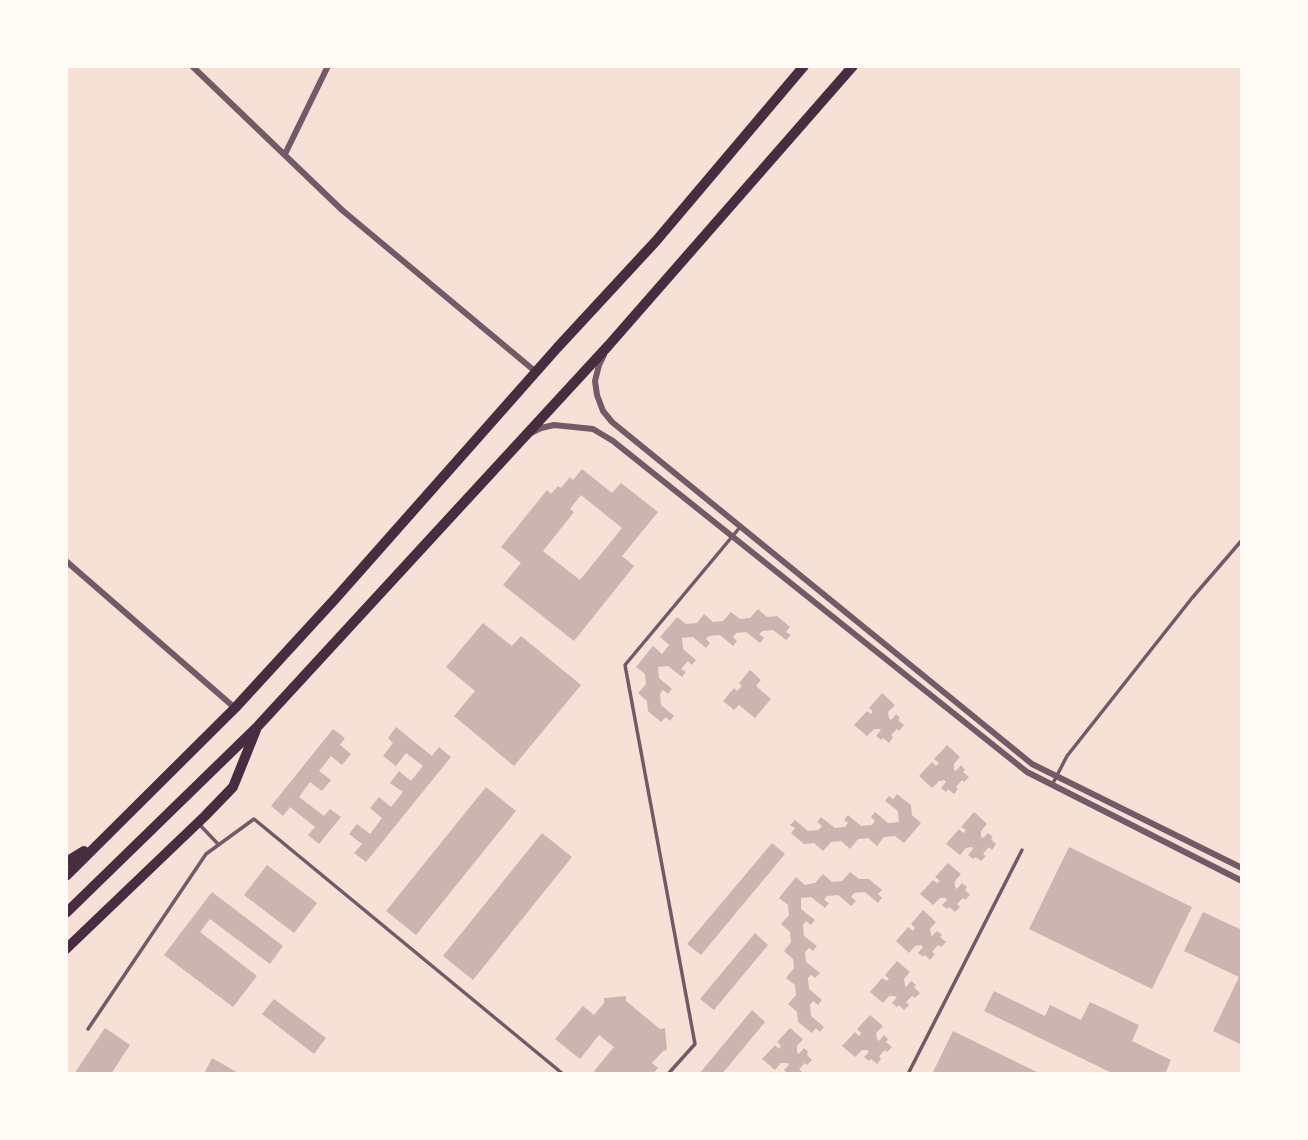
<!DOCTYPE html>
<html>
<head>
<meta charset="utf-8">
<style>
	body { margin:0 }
	#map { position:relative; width:1308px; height:1140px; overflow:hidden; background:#f7e1d7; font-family:"Source Sans 3",sans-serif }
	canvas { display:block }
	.frame { position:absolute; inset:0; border:68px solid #fffaf5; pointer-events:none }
</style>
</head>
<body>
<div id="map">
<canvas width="1308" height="1140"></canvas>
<div class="frame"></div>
</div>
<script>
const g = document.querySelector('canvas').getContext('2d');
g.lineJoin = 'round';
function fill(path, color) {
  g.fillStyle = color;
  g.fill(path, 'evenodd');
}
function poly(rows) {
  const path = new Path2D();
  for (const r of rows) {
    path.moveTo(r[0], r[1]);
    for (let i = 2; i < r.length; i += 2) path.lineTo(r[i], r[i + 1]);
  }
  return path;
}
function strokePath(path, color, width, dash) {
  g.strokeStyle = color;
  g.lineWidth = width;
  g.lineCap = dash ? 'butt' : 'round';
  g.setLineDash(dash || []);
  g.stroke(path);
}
fill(poly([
	[582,469,612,493,621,483,658,512,622,556,634,566,574,641,503,585,521,563,501,547,547,490,551,494,558,486,561,488,570,477,573,480],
	[581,495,622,528,580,580,543,551,574,512,570,509],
	[758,609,767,617,777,616,790,627,786,632,791,635,786,640,773,630,763,631,759,634,764,638,760,643,746,632,736,633,733,637,737,641,733,646,720,635,709,636,706,639,710,643,706,648,693,637,682,638,683,649,696,660,692,665,688,661,681,669,686,672,682,677,668,666,658,667,659,678,672,689,668,694,663,690,660,694,661,705,674,716,670,721,666,717,661,722,648,711,647,701,638,693,646,684,645,674,636,667,653,646,662,654,669,645,660,637,677,617,686,624,697,623,704,614,713,622,723,621,731,612,740,619,750,618],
	[483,623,512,646,521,636,581,685,514,766,454,716,475,691,446,667],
	[750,670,761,680,756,686,771,699,755,718,739,705,734,710,723,701,734,688,737,691,742,686,739,683],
	[882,693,895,705,888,712,889,718,891,720,896,714,900,718,898,720,904,725,899,731,897,729,891,735,893,737,889,743,883,738,881,740,876,736,881,730,879,729,874,729,867,736,854,725,867,711,871,714,873,712,869,708],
	[396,727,432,756,439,747,451,757,366,862,354,853,362,844,349,834,357,824,370,834,382,818,370,808,379,797,391,807,403,792,390,783,399,771,411,781,423,766,406,753,396,766,383,756,393,743,388,738],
	[333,729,345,738,340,745,351,754,342,765,331,756,319,771,331,780,322,791,310,782,299,797,324,816,330,809,341,817,319,844,308,835,315,827,290,807,283,816,271,806],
	[947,745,960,757,954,764,954,770,956,771,961,765,965,770,963,772,969,777,964,782,962,780,956,787,958,789,954,794,948,789,946,792,941,788,946,782,944,780,939,781,932,788,919,776,932,762,936,766,939,763,934,759],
	[486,787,516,811,416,935,386,911],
	[897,794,911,805,912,815,921,823,904,843,895,836,884,837,877,846,868,838,858,839,850,849,841,841,831,842,823,851,814,843,804,844,791,833,795,828,790,825,795,820,808,831,818,830,822,826,817,822,821,817,835,828,845,827,848,823,844,820,848,815,861,826,872,825,875,821,871,817,875,812,888,823,899,822,898,811,885,801,889,796,893,799],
	[974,812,987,824,981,831,981,837,983,838,988,833,993,837,991,839,996,844,992,850,989,847,983,854,986,856,981,861,975,857,973,859,968,855,973,849,972,847,966,848,960,855,946,844,959,829,963,833,966,830,961,827],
	[542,833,572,857,473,980,443,956],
	[772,843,785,854,701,955,687,944],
	[1069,847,1192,907,1152,989,1029,929],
	[948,863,961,874,955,881,955,887,957,889,962,883,967,887,965,890,970,895,965,900,963,898,957,904,960,907,955,912,949,907,947,909,942,905,947,900,946,898,940,898,933,905,920,894,933,880,937,883,940,881,935,877],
	[267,865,317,903,294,933,244,895],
	[850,872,859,879,869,879,882,890,878,894,882,898,878,903,865,892,854,893,851,897,856,901,851,906,838,895,827,896,824,900,829,903,825,908,811,897,801,898,801,909,815,920,811,925,806,921,803,925,804,936,817,946,813,951,809,948,805,952,806,962,820,973,815,978,811,975,808,978,809,989,822,1000,818,1005,813,1001,810,1005,811,1016,824,1027,820,1032,816,1028,812,1033,798,1022,797,1012,788,1004,796,995,795,985,786,978,794,968,793,959,784,951,791,942,790,932,781,924,789,915,788,905,779,898,796,877,805,885,815,883,823,874,832,882,842,881],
	[212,892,283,946,270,964,210,919,200,932,257,976,233,1007,164,955],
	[923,910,936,922,930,929,931,935,932,936,937,931,942,935,940,937,946,942,941,947,938,945,932,952,935,954,930,960,925,955,923,957,918,953,923,947,921,945,915,946,909,953,896,941,908,927,913,931,915,928,911,924],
	[1203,912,1242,930,1242,1045,1213,1031,1239,977,1184,951],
	[755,933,768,945,714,1010,700,999],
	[897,961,910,972,904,979,905,985,906,987,911,981,916,985,914,987,920,993,915,998,912,996,906,1002,909,1005,904,1010,899,1005,897,1007,892,1003,897,997,895,996,889,996,883,1003,870,992,882,978,887,981,889,979,885,975],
	[994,991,1045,1016,1050,1005,1081,1020,1090,1002,1139,1025,1132,1041,1171,1060,1165,1074,1114,1074,984,1011],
	[626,996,626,1001,660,1029,665,1028,667,1050,663,1051,652,1063,658,1068,653,1074,597,1074,594,1071,614,1047,599,1035,580,1059,555,1039,583,1006,594,1015,604,1003,604,998],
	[274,999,326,1038,314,1054,262,1014],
	[752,1010,765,1022,722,1074,699,1074],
	[870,1015,883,1026,876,1033,877,1039,879,1041,884,1035,888,1039,886,1042,892,1047,887,1052,885,1050,879,1056,881,1059,877,1064,871,1059,869,1061,864,1057,869,1052,867,1050,862,1050,855,1057,842,1046,855,1032,859,1036,861,1033,857,1029],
	[105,1028,130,1045,111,1074,74,1074],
	[790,1028,803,1039,797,1046,797,1052,799,1054,804,1048,808,1052,807,1055,812,1060,807,1065,805,1063,799,1069,802,1072,800,1074,791,1072,788,1074,784,1070,789,1065,787,1063,781,1063,775,1070,762,1059,775,1045,779,1049,781,1046,777,1042],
	[953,1031,1041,1074,932,1074],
	[212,1058,240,1074,204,1074]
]), '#ccb4b1');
strokePath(poly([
	[1052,785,1067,756,1192,598,1242,540],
	[199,824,218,844],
	[88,1029,206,854,254,819,563,1074],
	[668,1074,695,1044,625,665,741,526],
	[908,1074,1022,850]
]), '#755966', 3.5);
strokePath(poly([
	[192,66,342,210,536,372],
	[285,154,328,66],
	[604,355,599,365,595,381,597,395,603,411,612,422,1032,764,1242,868],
	[531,433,541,428,554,425,593,429,613,441,1027,772,1242,881],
	[66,561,235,708]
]), '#755966', 6);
strokePath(poly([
	[66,862,84,851],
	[66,876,235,708,335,599,557,348,656,241,804,66],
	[66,913,258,726,608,346,853,66],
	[66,949,205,816,233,787,256,730]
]), '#4a2c40', 10);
</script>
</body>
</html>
